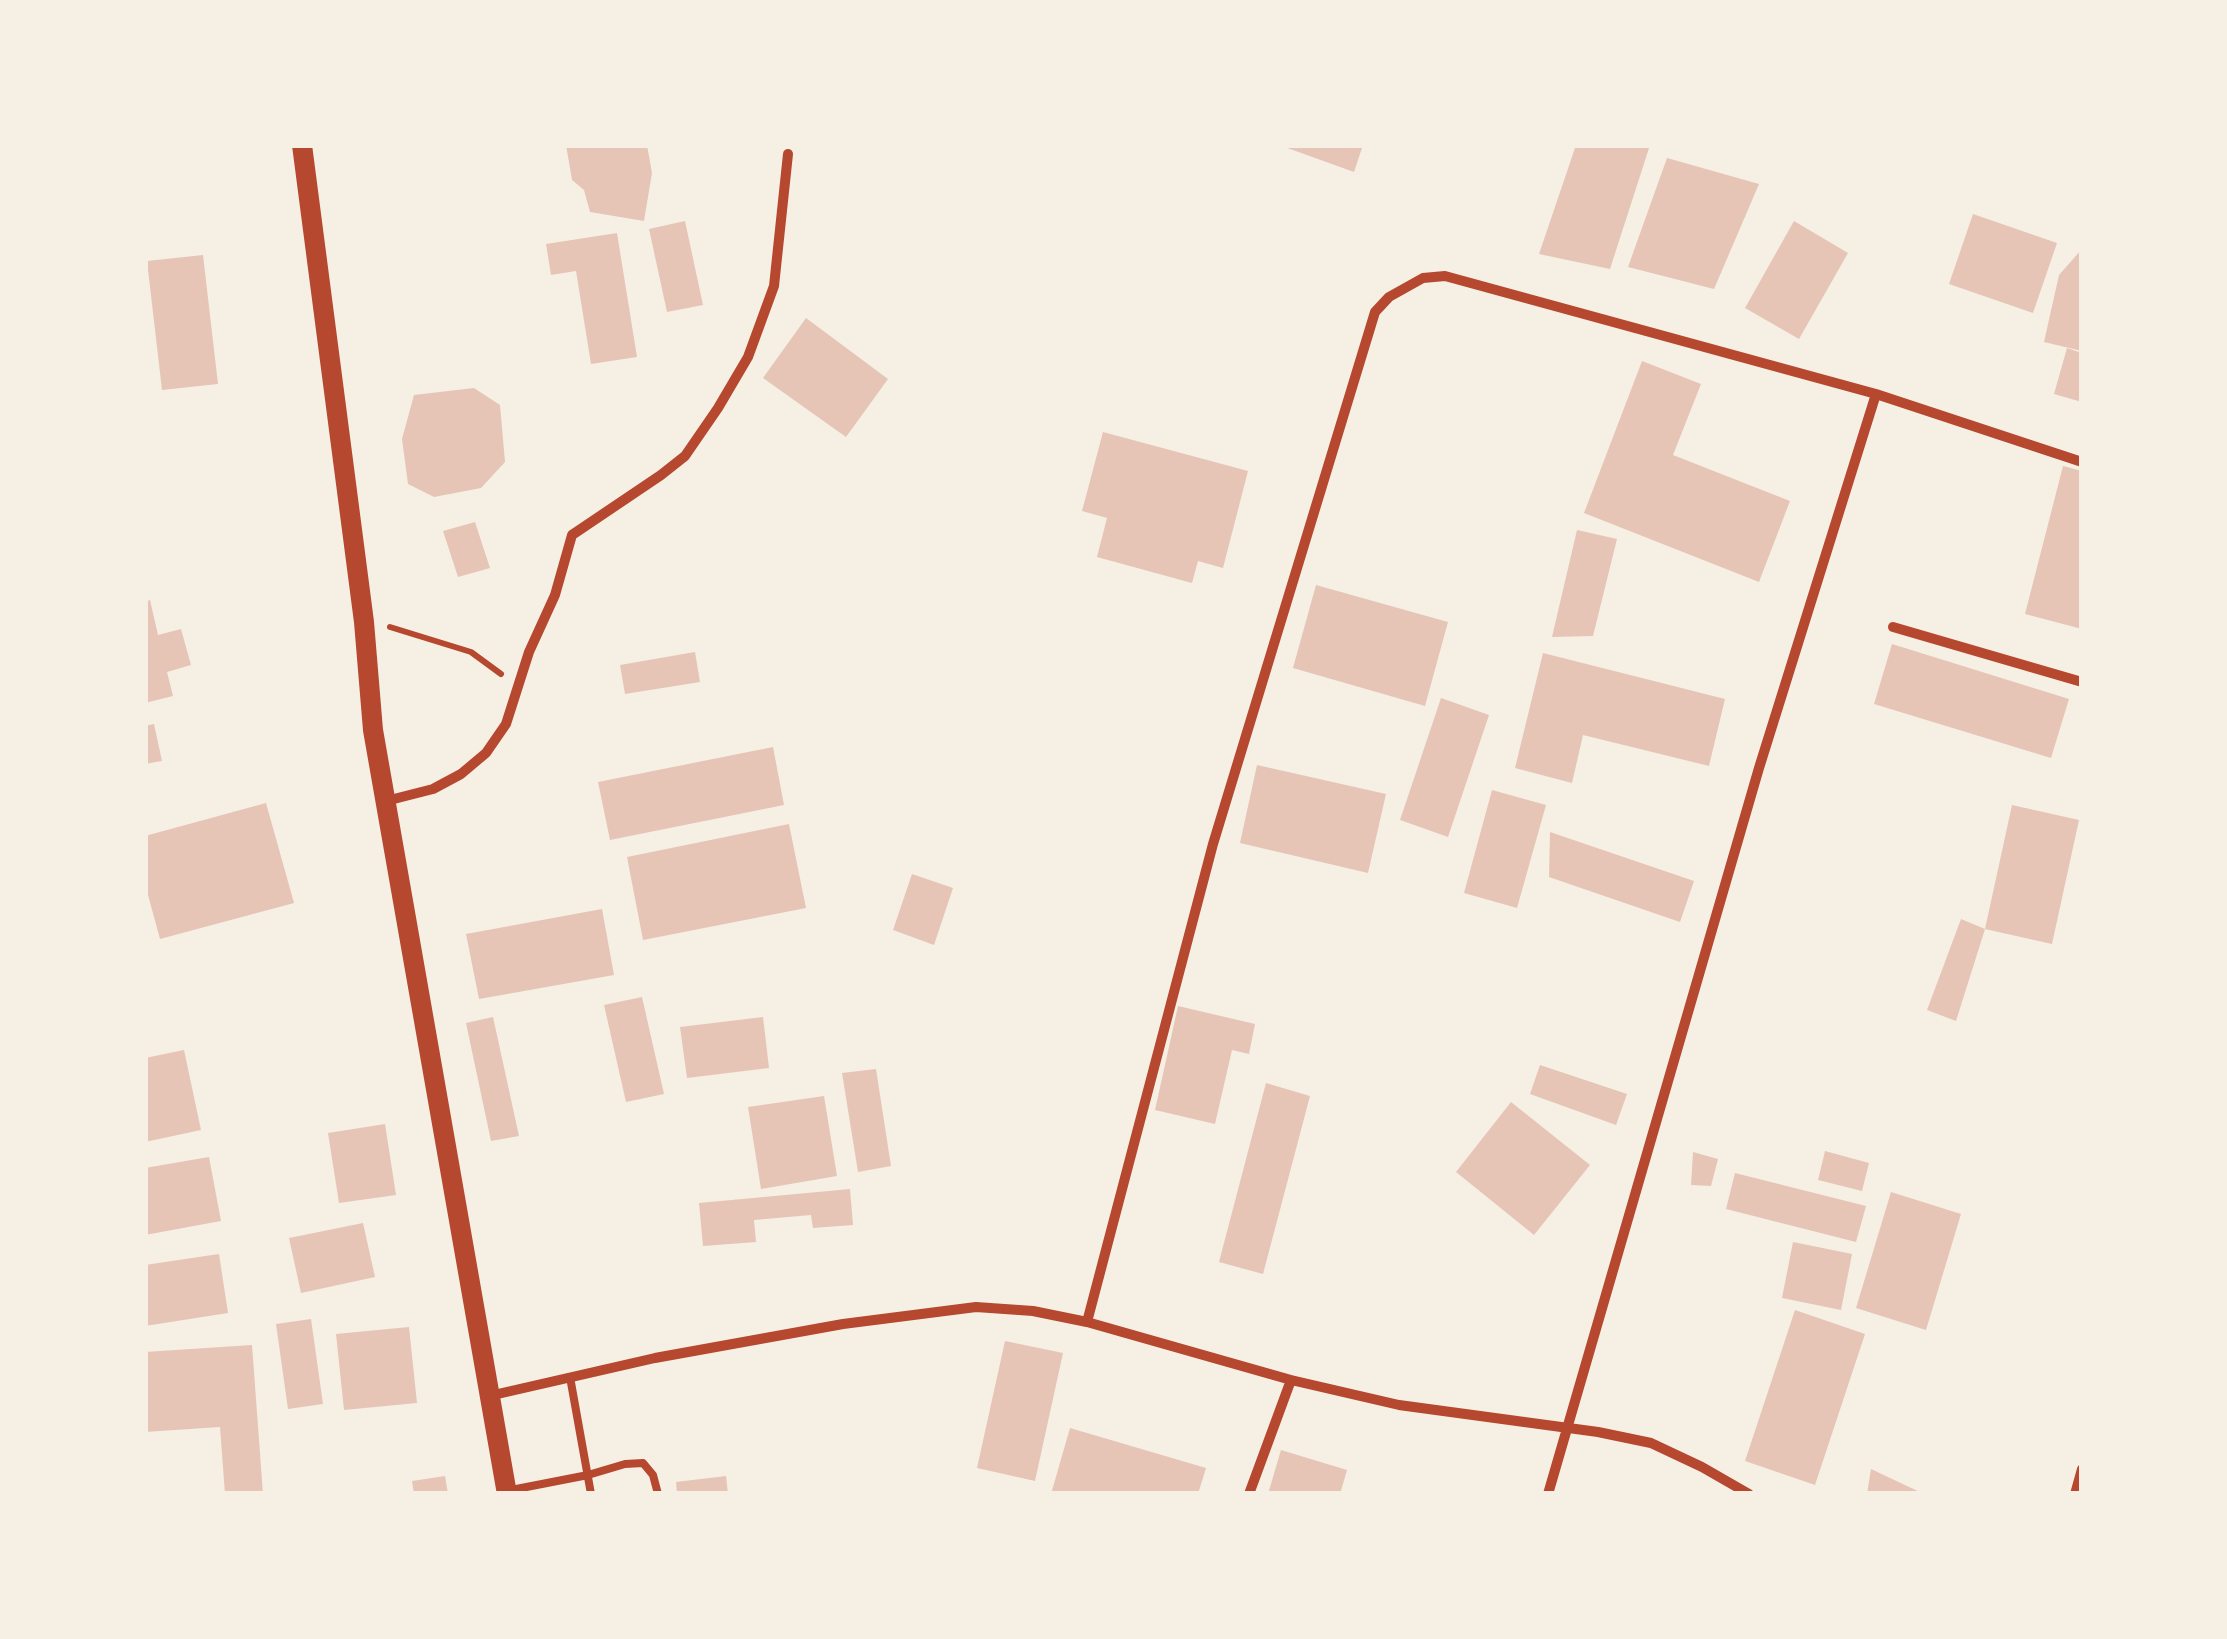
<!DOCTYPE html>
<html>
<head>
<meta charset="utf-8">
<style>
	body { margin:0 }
	#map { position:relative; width:2227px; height:1639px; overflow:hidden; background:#f6efe4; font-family:"IBM Plex Serif",serif }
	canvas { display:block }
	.frame { position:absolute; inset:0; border:148px solid #f6efe4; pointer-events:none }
</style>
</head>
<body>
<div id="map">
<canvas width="2227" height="1639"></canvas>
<div class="frame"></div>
</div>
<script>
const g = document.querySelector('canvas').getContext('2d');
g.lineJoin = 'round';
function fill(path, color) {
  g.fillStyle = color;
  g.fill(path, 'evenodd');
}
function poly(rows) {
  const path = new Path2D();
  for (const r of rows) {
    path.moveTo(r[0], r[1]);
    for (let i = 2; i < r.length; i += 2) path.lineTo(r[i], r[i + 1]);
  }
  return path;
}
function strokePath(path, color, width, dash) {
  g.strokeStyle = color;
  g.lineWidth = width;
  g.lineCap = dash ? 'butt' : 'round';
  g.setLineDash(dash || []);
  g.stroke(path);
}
fill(poly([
	[566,145,647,145,652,173,644,221,590,212,584,190,572,180],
	[1279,145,1363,145,1354,172],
	[1576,145,1650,145,1610,269,1539,254],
	[1667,158,1759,184,1714,289,1628,267],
	[1973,214,2057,243,2033,313,1949,284],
	[685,221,703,305,667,312,649,229],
	[1794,221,1848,253,1799,339,1745,308],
	[617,233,637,357,591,364,576,271,551,275,546,244],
	[2082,249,2082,351,2044,342,2059,275],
	[203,255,218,384,162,390,147,261],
	[806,318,888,379,846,437,763,378],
	[2067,348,2082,353,2082,402,2054,394],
	[1642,361,1701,384,1673,455,1790,501,1759,582,1584,513],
	[474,388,500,405,505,462,481,488,434,497,408,484,402,439,414,395],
	[1103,432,1248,471,1223,568,1198,561,1192,583,1097,557,1107,518,1082,511],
	[2063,466,2082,471,2082,629,2025,614],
	[475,522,490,568,458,577,443,531],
	[1577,530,1617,539,1593,636,1552,637],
	[1316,585,1448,622,1425,706,1293,668],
	[150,600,158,635,181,629,191,665,167,672,173,696,145,703,145,602],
	[1892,644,2069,699,2051,758,1874,704],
	[695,652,700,682,625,694,620,665],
	[1543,653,1725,699,1709,766,1583,735,1572,783,1515,768],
	[1441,698,1489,715,1448,837,1400,820],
	[154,724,162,761,145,764,145,726],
	[773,747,784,805,610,840,598,782],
	[1257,765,1386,794,1368,873,1240,843],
	[1492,790,1546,805,1517,908,1464,893],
	[266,803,294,903,160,939,145,884,145,836],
	[2012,805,2079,820,2052,944,1985,929,1956,1021,1927,1010,1961,919,1985,929],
	[789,824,806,908,643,940,627,857],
	[1550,832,1694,881,1680,922,1549,877],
	[912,874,953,888,934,945,893,930],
	[602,909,614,975,479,999,466,934],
	[642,997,664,1094,626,1102,604,1005],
	[1178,1006,1255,1024,1249,1054,1232,1050,1215,1124,1155,1110],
	[493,1017,519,1136,491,1141,466,1023],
	[763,1017,769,1068,687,1078,680,1027],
	[184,1050,201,1130,145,1142,145,1058],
	[1540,1065,1627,1094,1616,1125,1530,1094],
	[876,1069,891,1166,858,1172,842,1073],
	[1266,1083,1310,1096,1263,1274,1219,1262],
	[824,1096,837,1176,761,1189,748,1107],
	[1511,1102,1590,1165,1534,1235,1456,1172],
	[385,1124,396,1195,339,1203,328,1133],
	[1825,1151,1869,1163,1862,1191,1818,1180],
	[1693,1152,1718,1159,1711,1186,1691,1185],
	[209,1157,221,1221,145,1235,145,1168],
	[1735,1173,1866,1206,1856,1242,1726,1209],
	[850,1189,853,1225,813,1228,811,1215,754,1220,756,1242,703,1246,699,1203],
	[1891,1192,1961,1214,1926,1330,1856,1308],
	[363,1223,375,1277,301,1293,289,1238],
	[1793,1242,1852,1254,1841,1310,1782,1298],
	[219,1254,228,1313,145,1326,145,1265],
	[1795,1310,1865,1334,1815,1485,1745,1461],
	[311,1319,323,1404,288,1409,276,1324],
	[409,1327,417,1403,344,1410,336,1334],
	[1005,1341,1063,1353,1035,1481,977,1468],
	[252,1345,263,1494,225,1494,220,1427,145,1432,145,1352],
	[1070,1428,1206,1468,1198,1494,1051,1494],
	[1281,1450,1347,1470,1340,1494,1268,1494],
	[1871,1469,1924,1494,1867,1494],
	[445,1476,448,1494,414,1494,412,1481],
	[726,1476,728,1494,677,1494,676,1482]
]), '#e6c5b7');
strokePath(poly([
	[390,627,471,652,501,674]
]), '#b5482f', 6);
strokePath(poly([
	[570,1377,591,1494],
	[506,1491,588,1475,625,1464,643,1463,653,1475,658,1494]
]), '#b5482f', 8);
strokePath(poly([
	[1893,627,2082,682],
	[386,801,433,789,461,774,486,753,506,724,529,652,555,595,572,535,661,475,685,456,718,408,748,357,774,286,788,154],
	[1087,1322,1213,844,1375,312,1389,297,1423,278,1445,276,1876,394,2082,462],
	[489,1396,655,1358,843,1324,976,1307,1033,1311,1087,1322,1291,1380,1399,1405,1598,1432,1651,1443,1702,1467,1749,1494],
	[1249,1494,1291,1380],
	[1548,1494,1759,768,1876,394],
	[2075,1494,2082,1469]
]), '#b5482f', 10);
strokePath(poly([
	[302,145,364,622,373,730,507,1494]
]), '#b5482f', 20);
</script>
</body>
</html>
